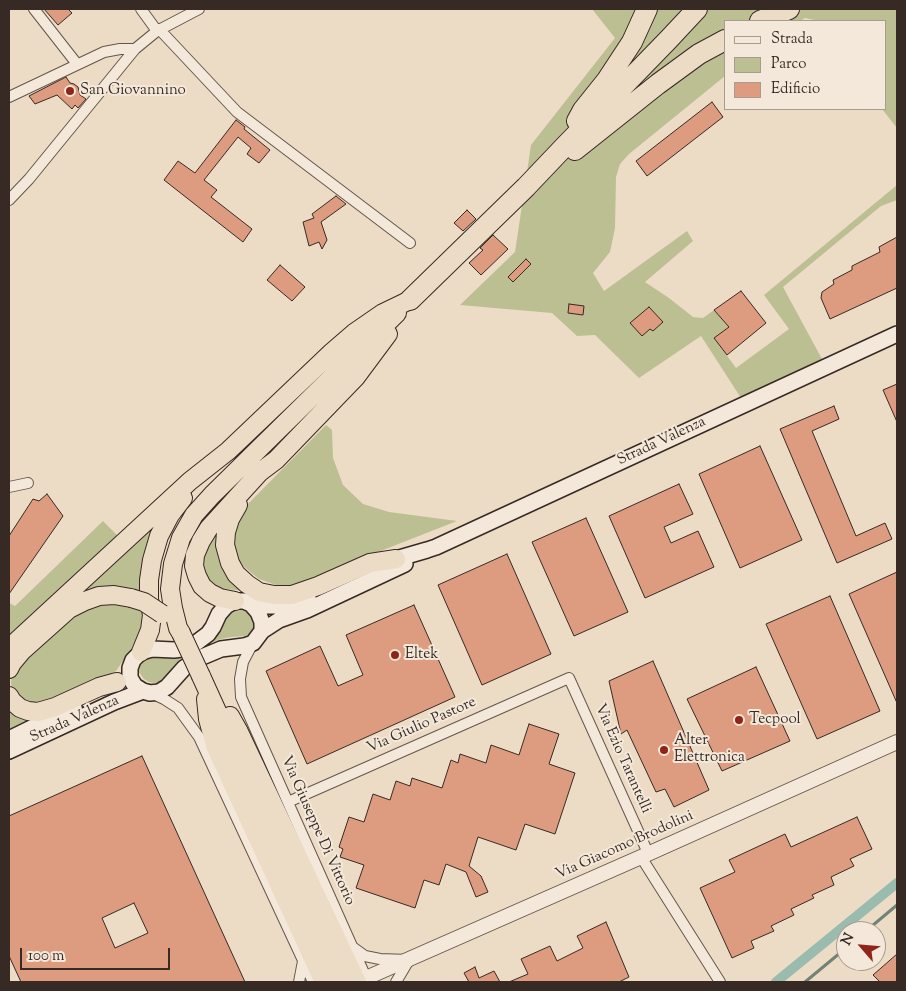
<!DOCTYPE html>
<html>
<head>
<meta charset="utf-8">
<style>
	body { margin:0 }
	#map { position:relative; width:906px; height:991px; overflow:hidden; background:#eddcc5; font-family:"Sorts Mill Goudy",serif }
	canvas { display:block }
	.frame { position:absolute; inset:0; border:10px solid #372a24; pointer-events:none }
	.legend { position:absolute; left:724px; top:20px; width:162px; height:90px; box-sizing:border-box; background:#f3e8d9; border:1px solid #a89c91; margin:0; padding:6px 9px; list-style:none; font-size:15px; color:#372a24 }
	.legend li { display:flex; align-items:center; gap:10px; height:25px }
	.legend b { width:25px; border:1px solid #a89c91 }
	.north { position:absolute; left:836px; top:921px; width:50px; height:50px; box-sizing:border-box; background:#f3e8d9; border:1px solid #a89c91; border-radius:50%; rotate:297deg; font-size:14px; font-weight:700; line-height:20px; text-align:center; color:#372a24 }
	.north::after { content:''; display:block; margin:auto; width:18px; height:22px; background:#8f2418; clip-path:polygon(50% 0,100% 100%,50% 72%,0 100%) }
	.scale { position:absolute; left:20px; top:948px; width:150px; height:22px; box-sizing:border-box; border:2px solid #372a24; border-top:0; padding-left:6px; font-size:15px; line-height:18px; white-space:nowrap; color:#372a24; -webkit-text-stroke:4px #f3e8d9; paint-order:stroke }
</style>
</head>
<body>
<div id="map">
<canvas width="906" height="991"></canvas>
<div class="frame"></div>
<ul class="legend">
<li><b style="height:6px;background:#f3e8d9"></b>Strada</li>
<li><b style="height:14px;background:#bcbf92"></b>Parco</li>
<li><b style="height:14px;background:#dd9b7f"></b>Edificio</li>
</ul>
<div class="north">N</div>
<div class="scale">100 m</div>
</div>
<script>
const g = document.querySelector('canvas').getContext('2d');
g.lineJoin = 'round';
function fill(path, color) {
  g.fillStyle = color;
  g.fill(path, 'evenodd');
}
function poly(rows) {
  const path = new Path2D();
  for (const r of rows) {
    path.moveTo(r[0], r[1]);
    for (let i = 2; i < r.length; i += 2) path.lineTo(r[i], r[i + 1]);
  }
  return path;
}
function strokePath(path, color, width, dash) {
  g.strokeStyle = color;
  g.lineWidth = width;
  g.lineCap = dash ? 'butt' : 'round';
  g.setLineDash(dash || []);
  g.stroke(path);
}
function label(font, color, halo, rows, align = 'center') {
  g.font = font + ' "Sorts Mill Goudy",serif';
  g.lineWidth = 4;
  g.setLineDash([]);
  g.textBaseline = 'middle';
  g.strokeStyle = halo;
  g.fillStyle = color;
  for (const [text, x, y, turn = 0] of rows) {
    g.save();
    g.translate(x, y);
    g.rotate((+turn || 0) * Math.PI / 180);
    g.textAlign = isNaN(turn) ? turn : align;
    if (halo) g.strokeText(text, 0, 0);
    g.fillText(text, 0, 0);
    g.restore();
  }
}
fill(poly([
	[592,9,897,9,897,128,882,109,885,109,885,21,815,21,814,20,805,18,800,21,725,21,725,76,629,154,620,164,616,177,615,228,610,252,593,273,604,291,687,231,693,241,645,282,669,298,693,317,703,318,714,310,729,327,715,339,736,368,789,329,764,295,897,185,897,200,881,206,783,287,822,359,741,398,701,336,639,378,595,335,577,336,552,313,460,305,515,252,531,145,615,38],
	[326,425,332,430,333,458,343,485,363,504,389,512,457,521,294,585,276,585,259,579,243,566,237,557,234,547,233,533,244,508],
	[103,521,118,536,9,637,9,603,15,606],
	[153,521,157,524,142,592,112,586,100,586,86,590,75,596],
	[216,532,220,534,244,591,219,588,209,581,202,571,203,557,207,546],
	[96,601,144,607,146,627,116,671,47,704,31,704,24,702,12,690,11,683,12,673,71,613],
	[238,606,250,610,256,622,254,629,250,634,245,636,231,637,221,639,207,644,217,633,228,612],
	[184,654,165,678,160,682,154,683,149,682,144,679,139,672,140,662,146,655],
	[9,702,35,717,9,730]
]), '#bcbf92');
strokePath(poly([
	[866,931,897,905],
	[805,982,846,948]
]), '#728277', 3);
strokePath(poly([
	[776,982,897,883]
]), '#9abcae', 10);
const building = poly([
	[44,9,68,9,72,13,58,25,44,9],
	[66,77,70,83,74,84,78,87,80,95,86,99,78,108,75,105,72,109,57,95,35,104,29,96,66,77],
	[712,102,723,117,647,176,636,161,712,102],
	[236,120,245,127,244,129,270,150,259,163,247,154,251,148,238,137,204,180,217,190,211,197,252,229,243,242,164,180,178,161,195,173,236,120],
	[336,196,346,204,321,222,327,240,322,249,319,242,309,246,303,222,314,218,312,214,336,196],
	[467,210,476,219,463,231,454,223,467,210],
	[493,235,508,249,481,275,469,263,483,250,480,248,493,235],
	[897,237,897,288,830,319,821,298,822,292,834,284,833,280,852,270,852,266,880,252,879,247,897,237],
	[526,259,531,264,513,282,508,277,526,259],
	[280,265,305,287,292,301,267,280,280,265],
	[741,291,766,323,727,355,714,338,729,327,714,310,741,291],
	[569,304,584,306,583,315,568,313,569,304],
	[649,307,663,322,653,331,650,329,642,336,630,323,649,307],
	[897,384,897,422,883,390,897,384],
	[834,406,839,419,812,431,856,536,885,523,892,539,837,563,780,429,834,406],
	[760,446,802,540,740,568,699,474,760,446],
	[679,484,693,514,664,527,671,543,698,531,714,567,645,598,609,516,679,484],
	[47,494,63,516,9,594,9,536,33,499,39,501,47,494],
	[586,518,628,612,574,636,532,542,586,518],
	[507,554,551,654,482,685,438,585,507,554],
	[897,572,897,703,849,594,897,572],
	[830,596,880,711,817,739,766,624,830,596],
	[414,605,455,697,307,764,266,671,320,646,338,686,363,675,346,635,414,605],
	[653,661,709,790,674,807,665,789,656,792,627,730,621,734,609,681,653,661],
	[756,667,790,741,722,771,687,699,756,667],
	[529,724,559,734,549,764,575,773,555,834,525,824,516,850,478,837,469,866,481,876,488,892,476,897,466,872,446,864,439,885,424,880,415,908,356,888,364,865,340,857,343,849,339,847,349,817,364,822,373,794,390,800,396,781,410,786,412,778,442,788,451,760,458,763,460,754,486,763,491,745,519,755,529,724],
	[142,756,245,982,21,982,9,956,9,816,142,756],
	[134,903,148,933,115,948,102,918,134,903],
	[857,817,872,849,850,859,854,866,831,877,834,885,812,895,814,898,791,909,794,915,771,926,774,931,751,941,754,948,732,958,700,888,735,872,729,860,785,834,791,847,857,817],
	[606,922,629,977,619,982,509,982,528,974,521,959,550,946,557,961,583,948,577,936,606,922],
	[897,954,897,982,880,982,873,975,897,954],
	[475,967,479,978,494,971,500,982,469,982,464,973,475,967]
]);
fill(building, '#dd9b7f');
strokePath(building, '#372a24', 1);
const minor = poly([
	[34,9,77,64],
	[141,9,157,31],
	[159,29,237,112,410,243],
	[9,97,104,52,120,49,135,49],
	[9,200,29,179,135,49,157,31,199,9],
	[9,487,28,483],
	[253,643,243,662,240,679,241,697,368,982],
	[151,693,164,699,178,708,199,737,313,982],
	[288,802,569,678,648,853],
	[641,857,720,982],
	[354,948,365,956,380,959,409,960,396,982],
	[299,982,303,961]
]);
const tertiary = poly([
	[357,982,641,857,897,742]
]);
const secondary = poly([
	[386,563,396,559,427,550,436,547,897,334],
	[235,601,244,601,251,604,258,612,262,622,262,631,253,643,244,646,221,649,202,657,184,668,167,687,159,692,150,693,143,691,135,686,130,678,130,668,133,660,141,652,152,649,174,650,182,649,192,646,208,634,213,627,219,614,226,606,235,601],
	[251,604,267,606,283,606,308,598],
	[262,631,279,620,307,610,405,564],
	[9,739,74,707],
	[9,751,114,702,143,691]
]);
const trunk = poly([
	[238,505,230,519,226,532,225,545,230,563,236,574,247,584,259,592,274,595,292,595,318,586,370,563,396,559],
	[235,601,220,598,210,593,202,586,197,576,194,566,195,555,201,541,209,528,260,472,276,460,356,377,388,334],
	[181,633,178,628,173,608,170,589,173,564,181,538,194,515,212,495,397,313],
	[9,648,190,481,228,451,332,352,354,333,383,313,410,300],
	[141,652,150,630,152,615,149,599,149,580,152,560,159,536,170,515,183,498],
	[9,669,12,663,22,651,69,609,85,601,99,596,114,595,131,598],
	[201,676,340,982],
	[9,696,12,701,20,708,28,711,38,712,55,707,99,687,117,682],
	[206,699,208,719,216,748,324,982],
	[230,716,239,732,357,982]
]);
const motorway = poly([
	[760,21,789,9],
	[577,121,583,110,607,80,632,42,647,9],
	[575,150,658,84,699,54,725,40],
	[410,300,526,187,565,146,668,40,697,9]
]);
strokePath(minor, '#64564c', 12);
strokePath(tertiary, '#64564c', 16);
strokePath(secondary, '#372a24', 18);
strokePath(trunk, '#372a24', 20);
strokePath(motorway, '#372a24', 22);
strokePath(minor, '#f3e8d9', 10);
strokePath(tertiary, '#f3e8d9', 14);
strokePath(secondary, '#f3e8d9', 15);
strokePath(trunk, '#eddcc5', 18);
strokePath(motorway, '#eddcc5', 20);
const trunkBridge = poly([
	[131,598,144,602,162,614],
	[181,633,201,676]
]);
strokePath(trunkBridge, '#372a24', 20, []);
strokePath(trunkBridge, '#eddcc5', 18);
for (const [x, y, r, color] of [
	[70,91,5,"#8f2418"],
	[395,655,5,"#8f2418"],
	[739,720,5,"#8f2418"],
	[664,750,5,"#8f2418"]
]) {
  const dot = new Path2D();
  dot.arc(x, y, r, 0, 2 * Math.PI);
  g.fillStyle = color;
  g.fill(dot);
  strokePath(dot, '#f3e8d9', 2);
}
label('15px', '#372a24', '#f3e8d9', [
	["San Giovannino",80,91],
	["Eltek",405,655],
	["Tecpool",749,720],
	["Alter",674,741],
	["Elettronica",674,758]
], 'left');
label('15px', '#372a24', '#f3e8d9', [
	["Strada Valenza",662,442,-25],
	["Strada Valenza",75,720,-24],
	["Via Giulio Pastore",422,726,-24],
	["Via Ezio Tarantelli",622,759,66],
	["Via Giuseppe Di Vittorio",317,831,66],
	["Via Giacomo Brodolini",625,846,-24]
]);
</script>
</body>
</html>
